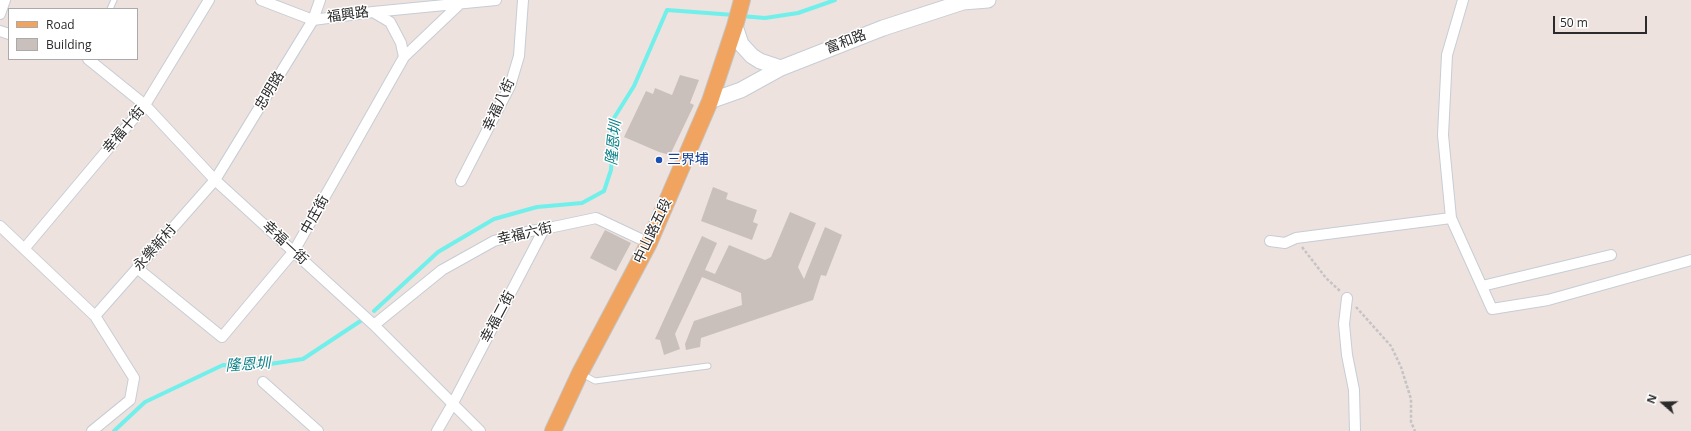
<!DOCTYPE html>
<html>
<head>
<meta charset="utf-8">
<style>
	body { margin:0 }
	#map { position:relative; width:1691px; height:431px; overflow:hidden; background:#ede2de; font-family:"Open Sans",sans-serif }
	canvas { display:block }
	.legend { position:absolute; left:8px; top:8px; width:130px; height:52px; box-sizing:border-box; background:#fff; border:1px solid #aaa; margin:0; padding:5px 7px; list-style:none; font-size:12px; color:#2b2b2b }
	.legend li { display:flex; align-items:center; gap:8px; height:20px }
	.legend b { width:20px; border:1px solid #aaa }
	.north { position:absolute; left:1643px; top:383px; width:40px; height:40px; -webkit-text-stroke:3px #fff; paint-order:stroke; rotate:290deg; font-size:11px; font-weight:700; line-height:16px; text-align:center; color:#2b2b2b }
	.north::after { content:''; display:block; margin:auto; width:14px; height:18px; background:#2b2b2b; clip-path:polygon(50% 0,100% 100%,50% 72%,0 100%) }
	.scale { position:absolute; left:1553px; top:16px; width:94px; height:18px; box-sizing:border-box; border:2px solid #2b2b2b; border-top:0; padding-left:5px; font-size:12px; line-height:14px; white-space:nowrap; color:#2b2b2b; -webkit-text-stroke:3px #fff; paint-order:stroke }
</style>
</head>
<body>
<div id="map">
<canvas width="1691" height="431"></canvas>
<ul class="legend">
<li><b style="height:5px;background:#f1a45f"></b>Road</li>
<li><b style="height:11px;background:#c9c0bc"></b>Building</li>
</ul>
<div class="north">N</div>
<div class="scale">50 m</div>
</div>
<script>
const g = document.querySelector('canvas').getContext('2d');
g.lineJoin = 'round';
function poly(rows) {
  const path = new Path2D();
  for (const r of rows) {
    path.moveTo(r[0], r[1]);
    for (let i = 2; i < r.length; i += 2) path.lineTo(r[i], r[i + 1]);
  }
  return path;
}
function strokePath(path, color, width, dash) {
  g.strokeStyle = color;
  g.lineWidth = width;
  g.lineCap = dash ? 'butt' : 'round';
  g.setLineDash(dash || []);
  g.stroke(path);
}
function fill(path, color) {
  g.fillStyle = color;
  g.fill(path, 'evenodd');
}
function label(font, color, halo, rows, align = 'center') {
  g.font = font + ' "Open Sans","Noto Sans TC",sans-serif';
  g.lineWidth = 3;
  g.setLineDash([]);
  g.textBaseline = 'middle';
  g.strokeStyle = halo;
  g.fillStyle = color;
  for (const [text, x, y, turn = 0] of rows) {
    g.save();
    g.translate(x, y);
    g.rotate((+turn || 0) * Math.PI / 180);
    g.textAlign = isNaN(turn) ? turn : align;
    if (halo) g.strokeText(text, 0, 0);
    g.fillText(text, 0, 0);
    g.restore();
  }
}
strokePath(poly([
	[741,16,765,18,798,13,835,0],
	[374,311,438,252,494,219,537,207,582,203,604,191,611,170,614,118,634,86,667,10,734,15],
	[114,431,145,402,223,365,257,366,303,359,365,318]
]), '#71efeb', 4);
fill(poly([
	[680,75,699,80,690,103,694,105,670,155,659,152,624,137,646,91,653,94,655,88,672,95],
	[713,187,728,193,726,199,757,210,753,222,758,224,752,240,701,221],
	[790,212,816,223,798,267,804,279,825,227,842,235,826,276,821,275,813,300,701,338,700,347,686,350,685,344,694,321,742,305,741,293,702,277,675,334,680,349,664,355,660,340,655,339,702,236,717,243,705,270,715,274,729,245,765,260,771,257],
	[605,230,631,243,616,271,590,258]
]), '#c9c0bc');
const lane = poly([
	[110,9,114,0],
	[582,374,595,381,708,366]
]);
const street = poly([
	[261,0,313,20,373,12,496,0],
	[1463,0,1447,55,1443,135,1451,218,1492,309,1548,300,1691,260],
	[373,12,390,22,401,43,404,57],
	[0,14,5,0],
	[0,31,9,34],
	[88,59,145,105,215,180,374,325,480,431],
	[461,181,510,86,519,56,523,0],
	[0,226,95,316,215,180,313,20,320,0],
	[1270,241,1285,243,1296,238,1451,218],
	[24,249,145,105,209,0],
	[137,268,222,337,294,251,404,57,464,0],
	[1482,286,1611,255],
	[1347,298,1344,324,1347,355,1354,390,1355,431],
	[374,325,442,270,494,241,530,231,544,229,596,218,649,243],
	[263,382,318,431],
	[92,431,130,400,134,378,95,316],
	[437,431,452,405,544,229]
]);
const secondary = poly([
	[735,26,741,44,752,56,760,61,781,68],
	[710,101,741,90,781,68,883,28,963,2,988,0]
]);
const primary = poly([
	[553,431,580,373,649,243,710,101,735,26,742,0]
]);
strokePath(lane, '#c6cdd5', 7);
strokePath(street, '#c6cdd5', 12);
strokePath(secondary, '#c6cdd5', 17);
strokePath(primary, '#c4c4c4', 18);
strokePath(poly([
	[1302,247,1326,278,1340,291],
	[1356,307,1391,346,1401,367,1411,399,1411,422,1415,431]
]), '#c4c4c4', 2.5, [3, 2]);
strokePath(lane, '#fff', 5);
strokePath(street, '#fff', 10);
strokePath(secondary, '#fff', 15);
strokePath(primary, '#f1a45f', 16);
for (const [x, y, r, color] of [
	[659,160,4,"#1a4fb4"]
]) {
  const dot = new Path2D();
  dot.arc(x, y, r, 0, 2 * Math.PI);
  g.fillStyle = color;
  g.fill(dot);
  strokePath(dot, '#fff', 1.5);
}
label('14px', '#2b2b2b', '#fff', [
	["福興路",348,15,-8],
	["富和路",846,42,-21],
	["忠明路",270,91,-59],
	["幸福八街",499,105,-65],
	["幸福十街",124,130,-50],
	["中庄街",315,215,-61],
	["中山路五段",653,231,-65],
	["幸福六街",525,234,-13],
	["幸福一街",285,243,43],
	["永樂新村",155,248,-48],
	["幸福二街",498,317,-62]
]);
label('14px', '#164399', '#fff', [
	["三界埔",667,160]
], 'left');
label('italic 15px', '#0e8389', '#fff', [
	["隆恩圳",614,143,-84],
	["隆恩圳",248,365,-4]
]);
</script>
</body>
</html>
